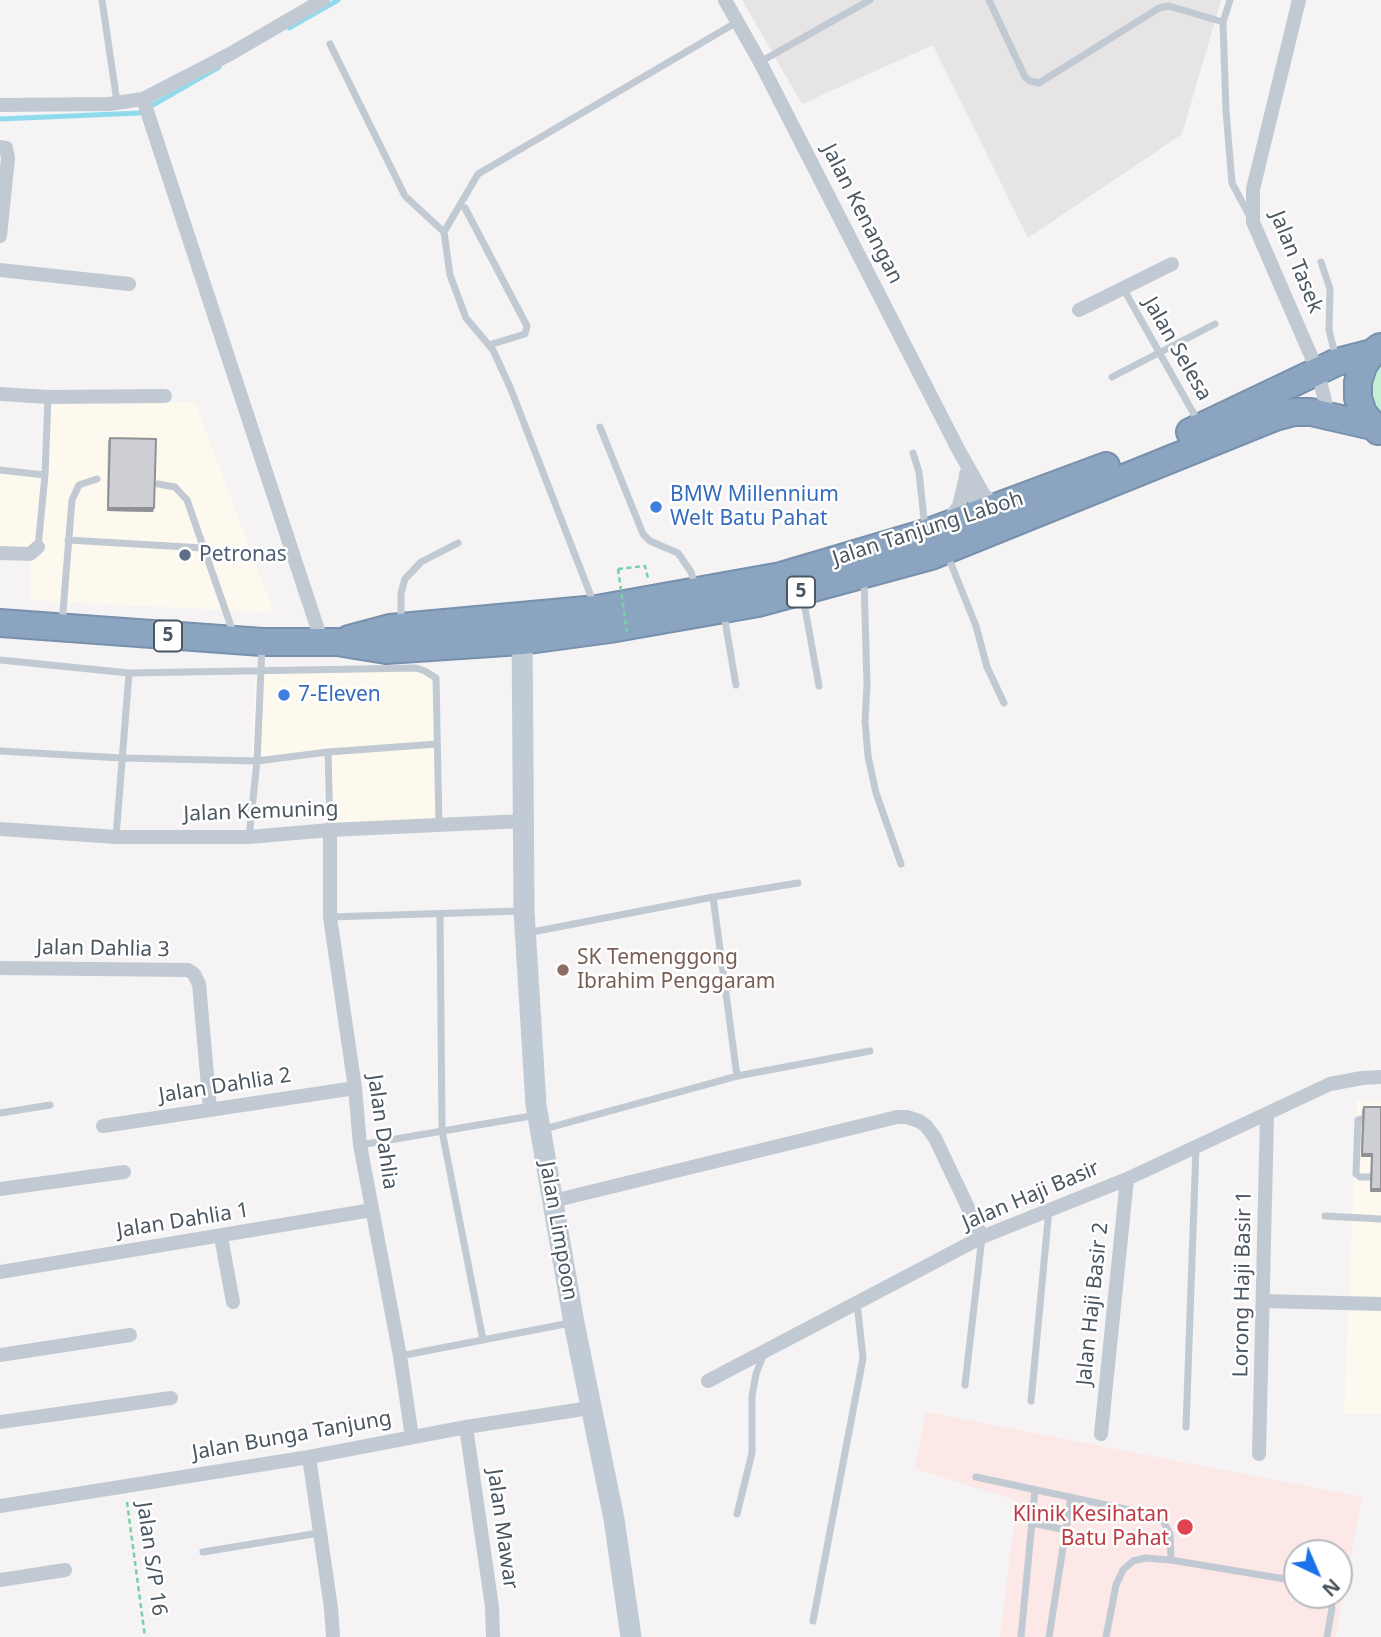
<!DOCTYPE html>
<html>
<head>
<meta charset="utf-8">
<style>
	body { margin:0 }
	#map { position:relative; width:1381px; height:1637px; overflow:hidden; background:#f5f3f3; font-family:"Noto Sans",sans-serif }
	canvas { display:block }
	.north { position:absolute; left:1283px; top:1539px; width:70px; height:70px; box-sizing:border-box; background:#fff; border:2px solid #b7bbc0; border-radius:50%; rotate:136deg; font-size:19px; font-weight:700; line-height:28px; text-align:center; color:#4a5661 }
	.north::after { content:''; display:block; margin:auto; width:24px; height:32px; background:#1a73e8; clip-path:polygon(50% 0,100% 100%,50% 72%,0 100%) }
</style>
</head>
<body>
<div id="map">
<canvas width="1381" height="1637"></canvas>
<div class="north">N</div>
</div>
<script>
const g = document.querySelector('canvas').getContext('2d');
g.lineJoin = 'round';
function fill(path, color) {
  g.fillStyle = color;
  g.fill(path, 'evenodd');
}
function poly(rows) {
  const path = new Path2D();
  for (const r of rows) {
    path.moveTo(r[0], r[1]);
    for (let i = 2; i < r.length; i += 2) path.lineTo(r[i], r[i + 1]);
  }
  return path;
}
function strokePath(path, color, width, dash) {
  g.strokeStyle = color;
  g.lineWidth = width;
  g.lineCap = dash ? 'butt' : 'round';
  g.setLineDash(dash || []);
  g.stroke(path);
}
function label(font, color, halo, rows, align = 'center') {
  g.font = font + ' "Noto Sans",sans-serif';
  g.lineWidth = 5;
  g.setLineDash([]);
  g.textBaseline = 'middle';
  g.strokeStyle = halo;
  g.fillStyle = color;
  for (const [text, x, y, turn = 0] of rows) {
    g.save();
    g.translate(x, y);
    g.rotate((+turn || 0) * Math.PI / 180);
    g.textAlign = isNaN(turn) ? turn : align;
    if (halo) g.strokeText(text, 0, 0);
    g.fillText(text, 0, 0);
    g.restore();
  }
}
fill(poly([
	[195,402,274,613,29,600,30,562,0,558,0,466,41,470,44,403],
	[417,665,432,669,439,676,443,830,325,837,324,757,251,765,256,668],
	[1357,1101,1381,1101,1381,1414,1344,1414]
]), '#fdf9ef');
fill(poly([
	[742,0,1221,0,1182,134,1028,238,933,45,802,104]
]), '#e6e4e5');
fill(poly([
	[926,1412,1362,1497,1335,1637,1000,1637,1017,1500,915,1469],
	[1297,1553,1339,1553,1339,1595,1297,1595]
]), '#fce8e6');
fill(poly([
	[1381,362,1381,413,1371,396,1371,384,1374,372]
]), '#c3f1d5');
strokePath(poly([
	[289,28,338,0],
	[0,119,139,113,219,67]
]), '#90daee', 5);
const highway = poly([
	[1378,431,1363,413,1358,398,1358,382,1363,366,1372,353,1380,347],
	[1190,432,1337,362,1372,353],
	[0,623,262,642,337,642,386,650,521,641,610,629,758,603,931,556,1275,417,1294,412,1311,412,1372,426],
	[349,639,390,628,597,609,781,576,926,533,1106,466]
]);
strokePath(highway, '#7690ad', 30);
strokePath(poly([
	[618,569,645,566,648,578],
	[127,1502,145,1637]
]), '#7ad0a6', 2.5, [5, 3.5]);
strokePath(poly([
	[102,0,117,102],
	[989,0,1025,77,1030,81,1039,83,1159,8,1169,6,1223,22],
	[1230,0,1223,22,1226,111,1232,183,1249,215],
	[330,44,405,196,444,232],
	[760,62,870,0],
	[465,208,527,326,525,334,489,345],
	[1321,262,1330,289,1329,330,1336,358],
	[1123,288,1199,423],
	[1112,377,1215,324],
	[600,427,643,534,650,541,678,553,691,572,696,587],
	[913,453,919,472,925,529],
	[0,470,45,475],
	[158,484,175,487,187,500,234,635],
	[68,540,203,548],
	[38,547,45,475,48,397],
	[947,554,976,626,987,667,1004,703],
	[864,579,867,686,865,721,868,756,876,793,901,864],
	[803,597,819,686],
	[594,604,510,387,493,350,466,318,450,275,444,232,478,174,737,22],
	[724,615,736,685],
	[401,623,401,593,405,579,421,562,458,543],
	[62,624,72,500,79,485,97,479],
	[0,660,129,673,416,668,425,671,436,678,439,824],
	[0,751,121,758,257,761,328,752,437,744],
	[328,752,330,830],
	[116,837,129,673],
	[249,837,257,761,262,646],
	[713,897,798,883],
	[440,914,442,1131,483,1340],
	[330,917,520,911],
	[527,933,713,897,737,1076],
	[0,1113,50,1105],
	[1362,1119,1358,1120,1356,1174,1360,1177,1371,1177],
	[544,1129,737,1076,870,1051],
	[360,1145,537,1115],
	[1325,1216,1381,1219],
	[400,1356,570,1323],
	[965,1385,982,1237],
	[1031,1401,1049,1209],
	[1186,1427,1196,1148],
	[976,1477,1153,1515,1164,1522,1170,1534,1171,1560],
	[737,1514,752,1453,752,1396,756,1374,764,1353],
	[1032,1523,1066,1530],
	[203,1552,319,1533],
	[813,1621,863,1358,857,1303],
	[1021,1637,1035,1490],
	[1049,1637,1071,1497],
	[1106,1637,1116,1585,1123,1570,1133,1561,1145,1558,1171,1560,1297,1581],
	[1327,1637,1332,1608,1328,1595]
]), '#c1cad2', 7);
strokePath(poly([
	[725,0,760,62,958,449,985,497,1001,506],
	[1299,0,1253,189,1253,222,1318,372,1328,414],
	[143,99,322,642],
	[0,105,109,104,143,99,230,54,323,0],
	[0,147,6,148,8,158,0,236],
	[0,270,129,284],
	[1079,310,1172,264],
	[0,394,48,397,165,396],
	[966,474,981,518],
	[947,522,959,506,966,477],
	[0,553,30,554,38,547],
	[0,829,116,837,249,837,330,830,523,821],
	[330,830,330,917,355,1088,360,1145,400,1356,412,1437],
	[0,968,188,970,194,974,199,984,210,1109],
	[103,1126,355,1088],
	[0,1189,124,1172],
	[553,1201,897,1117,907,1117,919,1121,926,1126,935,1138,982,1237],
	[221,1237,233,1302],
	[0,1272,372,1210],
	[1264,1301,1381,1304],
	[0,1355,130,1335],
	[708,1381,982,1237,1127,1179,1330,1084,1362,1078,1381,1077],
	[0,1422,171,1398],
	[466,1427,492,1607,493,1637],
	[1101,1434,1127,1179],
	[1259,1454,1267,1115],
	[309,1457,331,1608,333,1637],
	[0,1506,309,1457,466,1427,590,1408],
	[0,1580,65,1570]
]), '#c1cad2', 14);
strokePath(poly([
	[522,626,524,911,536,1105,574,1323,614,1519,631,1637]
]), '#c1cbd6', 21);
strokePath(highway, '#8ba5c1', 26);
strokePath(poly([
	[618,569,627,632]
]), '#7ad0a6', 2.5, [5, 3.5]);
fill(poly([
	[110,438,154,508,153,512,107,511,108,441],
	[1364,1107,1381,1107,1381,1192,1370,1192,1371,1157,1361,1157,1362,1110]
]), '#b0b2b7');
fill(poly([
	[108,508,154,508,153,512,107,511],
	[1362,1154,1372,1154,1371,1157,1361,1157],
	[1371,1189,1381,1189,1381,1192,1370,1192]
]), '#909195');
const building = poly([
	[110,438,156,439,154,508,108,508,110,438],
	[1364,1107,1381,1107,1381,1189,1371,1189,1372,1154,1362,1154,1364,1107]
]);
fill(building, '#cdcfd5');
strokePath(building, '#909195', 2);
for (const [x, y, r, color] of [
	[656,507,7,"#3f7fe0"],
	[185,555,7,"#5c6f8a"],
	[284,695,7,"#3f7fe0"],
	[563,970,7,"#8d6e63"],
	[1185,1527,9,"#e0444e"]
]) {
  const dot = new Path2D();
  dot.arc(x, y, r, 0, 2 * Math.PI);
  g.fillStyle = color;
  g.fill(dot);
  strokePath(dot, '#fff', 2.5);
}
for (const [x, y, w] of [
	[801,592,28],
	[168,636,28]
]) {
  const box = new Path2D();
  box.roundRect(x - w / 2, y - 15.5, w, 31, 5);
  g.fillStyle = '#fff';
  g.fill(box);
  strokePath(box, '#4a5661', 2);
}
label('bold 19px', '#4a5661', null, [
	["5",801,592],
	["5",168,636]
]);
label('21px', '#4a5661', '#fff', [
	["Jalan Kenangan",862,214,63],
	["Jalan Tasek",1296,262,68],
	["Jalan Selesa",1177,349,60],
	["Jalan Tanjung Laboh",928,529,-18],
	["Jalan Kemuning",261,812,-2],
	["Jalan Dahlia 3",103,949,1],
	["Jalan Dahlia 2",225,1086,-9],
	["Jalan Dahlia",382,1132,82],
	["Jalan Haji Basir",1031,1196,-23],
	["Jalan Dahlia 1",183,1221,-9],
	["Jalan Limpoon",558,1231,80],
	["Lorong Haji Basir 1",1243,1284,-89],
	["Jalan Haji Basir 2",1093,1304,-84],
	["Jalan Bunga Tanjung",292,1436,-10],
	["Jalan Mawar",502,1529,82],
	["Jalan S/P 16",151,1559,82]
]);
label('21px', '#366cbe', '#fff', [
	["BMW Millennium",670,495],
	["Welt Batu Pahat",670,519],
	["7-Eleven",298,695]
], 'left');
label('21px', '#4e5e75', '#fff', [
	["Petronas",199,555]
], 'left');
label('21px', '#785e54', '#fff', [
	["SK Temenggong",577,958],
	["Ibrahim Penggaram",577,982]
], 'left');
label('21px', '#be3a42', '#fff', [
	["Klinik Kesihatan",1169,1515],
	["Batu Pahat",1169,1539]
], 'right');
</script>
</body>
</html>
